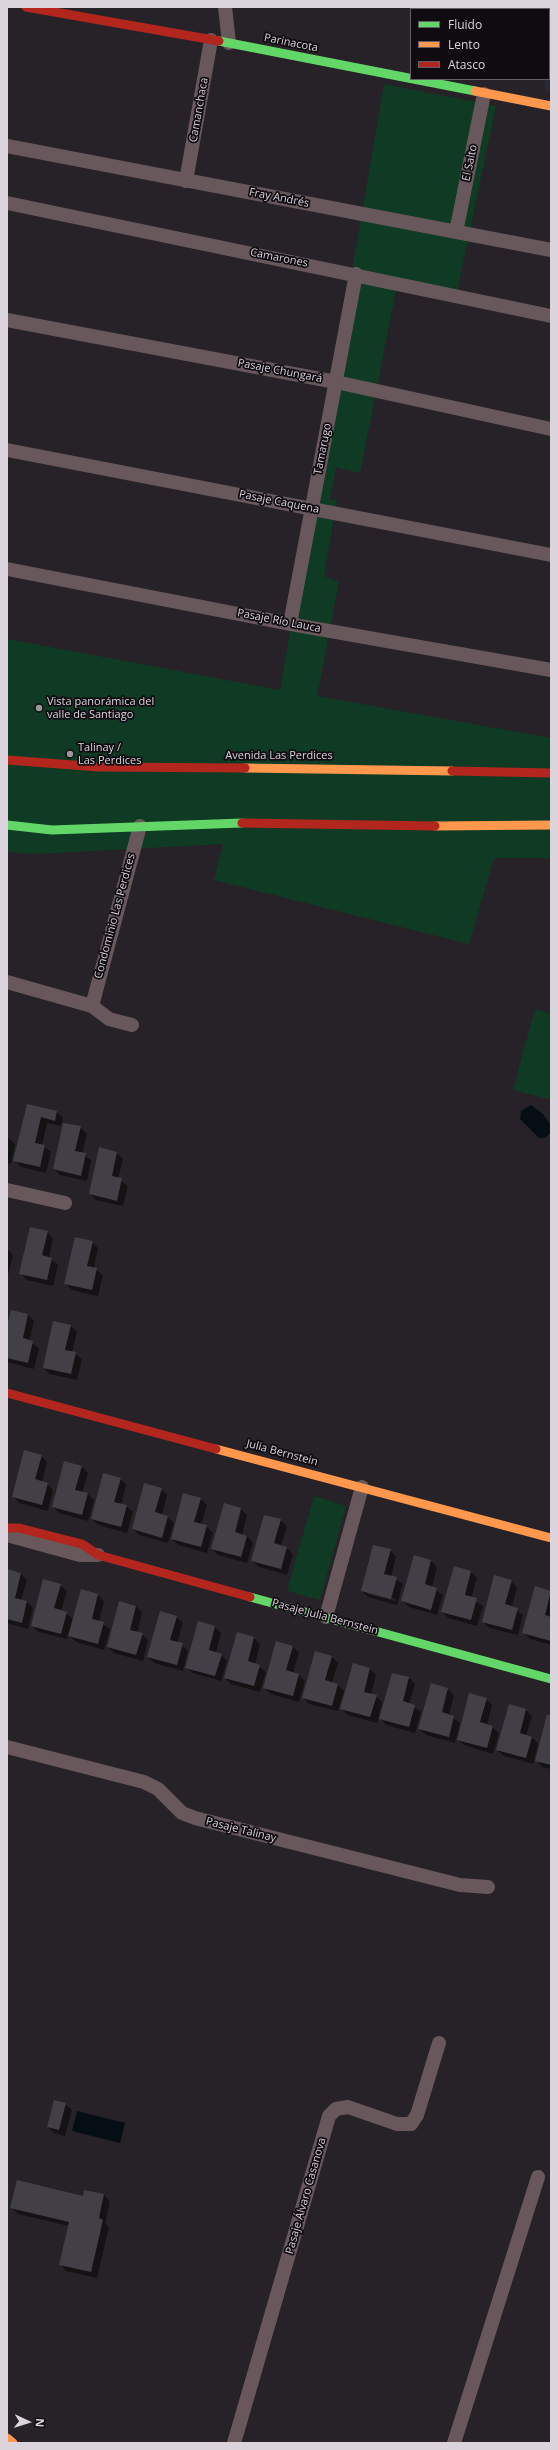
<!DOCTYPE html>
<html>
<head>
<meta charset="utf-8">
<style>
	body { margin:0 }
	#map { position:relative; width:558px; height:2450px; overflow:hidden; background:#272228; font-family:"Open Sans",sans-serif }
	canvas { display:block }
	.frame { position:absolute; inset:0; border:8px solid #dbd4dc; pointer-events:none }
	.legend { position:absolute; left:410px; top:8px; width:140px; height:72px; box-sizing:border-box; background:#0f0b10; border:1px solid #615b62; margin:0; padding:5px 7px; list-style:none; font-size:12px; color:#dbd4dc }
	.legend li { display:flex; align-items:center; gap:8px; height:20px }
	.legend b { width:20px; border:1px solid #615b62 }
	.north { position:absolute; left:8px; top:2402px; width:40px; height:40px; -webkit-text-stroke:3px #0f0b10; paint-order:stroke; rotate:94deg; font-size:11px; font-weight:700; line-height:16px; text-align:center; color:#dbd4dc }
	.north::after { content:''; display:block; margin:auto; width:14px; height:18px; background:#dbd4dc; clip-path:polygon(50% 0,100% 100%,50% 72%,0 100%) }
</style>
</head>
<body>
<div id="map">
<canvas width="558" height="2450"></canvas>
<div class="frame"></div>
<ul class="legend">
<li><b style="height:5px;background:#63d668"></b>Fluido</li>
<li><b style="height:5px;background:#ff974d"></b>Lento</li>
<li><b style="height:5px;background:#b3261e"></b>Atasco</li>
</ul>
<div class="north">N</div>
</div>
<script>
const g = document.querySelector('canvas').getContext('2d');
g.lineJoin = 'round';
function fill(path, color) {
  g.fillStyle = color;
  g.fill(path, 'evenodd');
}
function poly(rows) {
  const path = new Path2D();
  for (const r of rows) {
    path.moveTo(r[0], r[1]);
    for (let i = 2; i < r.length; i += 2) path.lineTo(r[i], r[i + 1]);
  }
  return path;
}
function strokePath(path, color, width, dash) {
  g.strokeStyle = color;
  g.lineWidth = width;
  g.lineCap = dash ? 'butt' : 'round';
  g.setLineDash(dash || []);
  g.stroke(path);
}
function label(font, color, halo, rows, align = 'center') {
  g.font = font + ' "Open Sans",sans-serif';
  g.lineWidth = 3.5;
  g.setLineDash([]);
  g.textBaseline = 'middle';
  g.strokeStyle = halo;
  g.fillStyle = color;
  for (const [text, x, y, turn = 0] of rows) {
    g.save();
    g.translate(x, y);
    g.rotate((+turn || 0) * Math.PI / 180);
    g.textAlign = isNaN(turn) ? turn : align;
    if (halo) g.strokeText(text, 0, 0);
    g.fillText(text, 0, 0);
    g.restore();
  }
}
fill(poly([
	[541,7,551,7,551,92,545,92,544,79,549,79,549,9,541,9]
]), '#2a2736');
fill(poly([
	[384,84,496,106,455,302,396,290,360,473,336,467,330,499,337,500,324,576,339,582,317,696,551,738,551,858,494,858,469,944,214,880,223,844,35,854,7,852,7,639,280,690],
	[535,1009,551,1014,551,1091,549,1099,513,1090],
	[314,1496,346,1506,320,1600,287,1591]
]), '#0f3b24');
fill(poly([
	[531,1105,543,1114,550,1124,550,1133,545,1138,539,1138,520,1119,521,1111],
	[77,2111,125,2123,120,2143,72,2131]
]), '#050e14');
fill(poly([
	[28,1105,57,1112,63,1118,61,1126,47,1123,42,1145,51,1152,46,1173,21,1167,14,1160],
	[80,1127,87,1134,82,1154,91,1160,87,1181,60,1175,54,1169],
	[7,1137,15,1144,11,1164,7,1163],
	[117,1153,123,1159,118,1179,128,1186,123,1206,96,1200,90,1194],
	[47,1232,53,1238,49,1258,58,1265,53,1286,27,1280,20,1273],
	[92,1242,98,1248,94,1268,103,1275,98,1296,72,1290,65,1283],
	[7,1249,13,1255,8,1275,7,1275],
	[28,1315,34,1321,29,1341,39,1348,34,1369,7,1362,7,1331],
	[71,1326,77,1332,72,1352,82,1359,77,1380,50,1374,44,1368],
	[41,1456,47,1462,42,1482,47,1484,53,1490,48,1511,19,1503,13,1496],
	[81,1466,88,1473,82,1493,88,1494,94,1500,88,1521,59,1513,53,1507],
	[120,1478,126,1485,121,1505,126,1506,133,1512,127,1533,98,1525,92,1519],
	[161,1489,167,1495,162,1515,167,1517,174,1523,168,1543,139,1535,133,1529],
	[200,1498,207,1505,201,1525,206,1526,213,1533,207,1553,178,1545,172,1539],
	[241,1509,247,1515,242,1535,247,1536,253,1543,247,1563,218,1555,212,1549],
	[239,1511,241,1511,234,1537,232,1537],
	[281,1520,287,1527,281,1546,287,1548,293,1554,287,1575,259,1567,252,1561],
	[390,1550,396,1557,391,1577,403,1584,397,1605,368,1597,362,1591],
	[368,1592,396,1599,395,1601,368,1594],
	[415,1556,431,1561,437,1567,432,1587,443,1595,437,1615,409,1607,402,1601],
	[7,1570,21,1574,27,1580,21,1600,27,1602,33,1608,28,1629,7,1623],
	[470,1571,477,1578,471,1598,483,1606,477,1626,448,1618,442,1612],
	[511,1581,517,1587,512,1607,523,1615,518,1635,489,1628,483,1621],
	[60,1585,67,1591,61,1611,66,1613,74,1620,98,1595,104,1601,99,1622,110,1629,104,1650,76,1642,68,1635,67,1639,38,1632,32,1625],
	[535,1588,551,1592,551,1645,530,1639,523,1632],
	[120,1602,136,1606,142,1613,137,1633,142,1634,148,1640,143,1661,114,1653,108,1647],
	[176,1617,183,1623,177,1643,188,1650,183,1671,154,1663,148,1657],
	[199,1622,215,1627,221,1633,216,1653,221,1655,227,1661,221,1681,193,1673,186,1667],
	[254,1638,260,1644,255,1664,266,1672,260,1692,231,1684,225,1678],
	[293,1647,299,1653,293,1673,299,1675,305,1681,299,1702,271,1694,264,1687],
	[332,1657,338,1663,332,1683,338,1685,344,1691,338,1711,309,1704,303,1697],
	[354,1664,370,1669,376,1675,371,1695,376,1696,382,1702,377,1723,348,1715,341,1709],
	[409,1678,415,1684,409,1704,421,1712,415,1733,386,1725,380,1718],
	[448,1689,454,1695,449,1715,460,1723,455,1743,426,1735,419,1729],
	[486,1699,492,1705,487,1725,492,1727,499,1733,493,1754,464,1745,458,1739],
	[526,1710,532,1716,526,1736,532,1737,538,1744,533,1764,504,1756,497,1750],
	[551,1717,551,1769,542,1767,536,1760],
	[65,2104,72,2110,65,2136,54,2133,48,2127],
	[85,2191,104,2195,110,2202,105,2223,109,2227,97,2278,66,2271,60,2264,69,2226,18,2214,11,2207,84,2197]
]), '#0007');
fill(poly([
	[27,1104,57,1111,55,1121,41,1117,35,1143,45,1145,40,1167,13,1161],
	[63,1123,81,1126,75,1151,86,1153,81,1176,53,1169],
	[99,1147,117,1152,112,1176,122,1178,117,1201,89,1194],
	[30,1227,48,1231,42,1255,52,1258,47,1280,19,1274],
	[75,1237,93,1241,87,1266,97,1268,92,1290,64,1284],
	[11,1310,28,1314,23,1338,33,1341,28,1363,7,1358,7,1326],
	[53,1321,71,1325,65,1350,76,1352,71,1374,43,1368],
	[24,1450,42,1455,35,1479,48,1483,42,1505,12,1497],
	[64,1461,82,1466,75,1490,88,1493,82,1515,52,1507],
	[103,1473,121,1478,114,1502,127,1505,121,1527,91,1519],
	[144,1483,162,1488,155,1512,168,1516,162,1538,132,1529],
	[183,1493,201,1498,194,1522,207,1525,201,1547,171,1539],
	[224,1503,241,1508,235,1532,247,1536,241,1557,211,1549],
	[264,1515,281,1519,274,1543,287,1547,281,1569,251,1561],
	[373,1545,391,1549,384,1574,397,1577,391,1599,361,1591],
	[414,1555,431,1560,425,1584,437,1588,431,1610,401,1601],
	[454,1566,471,1571,465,1595,477,1598,471,1620,441,1612],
	[7,1569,21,1573,15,1598,27,1601,22,1623,7,1619],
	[494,1575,512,1580,505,1604,518,1608,512,1630,482,1622],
	[43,1579,61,1584,54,1608,67,1612,61,1634,31,1626],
	[535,1586,551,1591,545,1615,551,1617,551,1641,522,1633],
	[81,1589,98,1594,92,1619,104,1622,98,1644,68,1636],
	[119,1601,136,1606,130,1630,143,1633,136,1655,107,1647],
	[160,1611,177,1616,170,1640,183,1643,177,1665,147,1657],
	[198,1621,215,1626,209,1650,222,1654,215,1676,185,1668],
	[237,1632,254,1637,248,1661,260,1665,254,1686,224,1678],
	[276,1641,293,1646,286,1670,299,1674,293,1696,263,1688],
	[315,1651,332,1656,325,1680,338,1684,332,1706,302,1698],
	[353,1663,370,1668,364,1692,377,1695,370,1717,340,1709],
	[392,1673,409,1677,403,1701,415,1705,409,1727,379,1719],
	[431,1683,448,1688,442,1712,454,1716,449,1737,418,1729],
	[469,1693,487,1698,480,1722,493,1726,487,1748,457,1740],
	[509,1704,526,1709,520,1733,532,1737,526,1758,496,1750],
	[547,1714,551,1716,551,1765,535,1761],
	[54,2100,66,2103,59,2130,47,2127],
	[17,2180,83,2196,84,2190,104,2194,99,2218,103,2220,91,2272,59,2265,69,2222,10,2208]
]), '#424046');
strokePath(poly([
	[225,7,229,43],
	[434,7,434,9],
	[7,146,551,250],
	[186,181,211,40],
	[7,203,551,316],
	[456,232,484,94],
	[7,320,336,382,551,429],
	[7,450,551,555],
	[7,569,290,624,551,670],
	[290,624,356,274],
	[7,982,92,1006,109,1019,132,1025],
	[92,1006,140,826],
	[7,1190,65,1203],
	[7,1535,80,1555,98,1555],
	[326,1617,362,1487],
	[7,1747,144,1782,158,1789,182,1813,195,1818,460,1885,488,1887],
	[234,2443,329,2116,336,2109,348,2107,397,2124,411,2124,417,2115,439,2043],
	[454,2443,538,2177]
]), '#68585c', 14);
strokePath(poly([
	[219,41,475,91],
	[7,825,52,830,242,823],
	[250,1597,551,1679]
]), '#63d668', 9);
strokePath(poly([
	[475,91,551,106],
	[245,768,452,771],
	[435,826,551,825],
	[216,1449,551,1538],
	[7,2438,13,2443]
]), '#ff974d', 9);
strokePath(poly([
	[26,7,219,41],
	[7,760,99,767,245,768],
	[452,771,551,773],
	[242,823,435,826],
	[7,1393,216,1449],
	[7,1528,19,1528,82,1544,98,1555,250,1597]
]), '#b3261e', 9);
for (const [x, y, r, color] of [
	[39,708,4,"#9c969d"],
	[70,754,4,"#9c969d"]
]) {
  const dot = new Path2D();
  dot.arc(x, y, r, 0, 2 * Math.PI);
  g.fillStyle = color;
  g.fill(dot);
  strokePath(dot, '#0f0b10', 1.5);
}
label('11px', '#dbd4dc', '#0f0b10', [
	["Parinacota",291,43,11],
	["Camanchaca",199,110,-80],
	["El Salto",470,163,-78],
	["Fray Andrés",279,198,11],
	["Camarones",279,258,11],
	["Pasaje Chungará",280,371,11],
	["Tamarugo",323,449,-79],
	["Pasaje Caquena",279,502,11],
	["Pasaje Río Lauca",279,621,11],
	["Avenida Las Perdices",279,756],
	["Condominio Las Perdices",115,916,-75],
	["Julia Bernstein",282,1453,15],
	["Pasaje Julia Bernstein",325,1617,15],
	["Pasaje Talinay",241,1830,14],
	["Pasaje Álvaro Casanova",306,2196,-74]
]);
label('11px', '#dbd4dc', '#0f0b10', [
	["Vista panorámica del",47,702],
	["valle de Santiago",47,715],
	["Talinay /",78,748],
	["Las Perdices",78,761]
], 'left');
</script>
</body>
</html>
